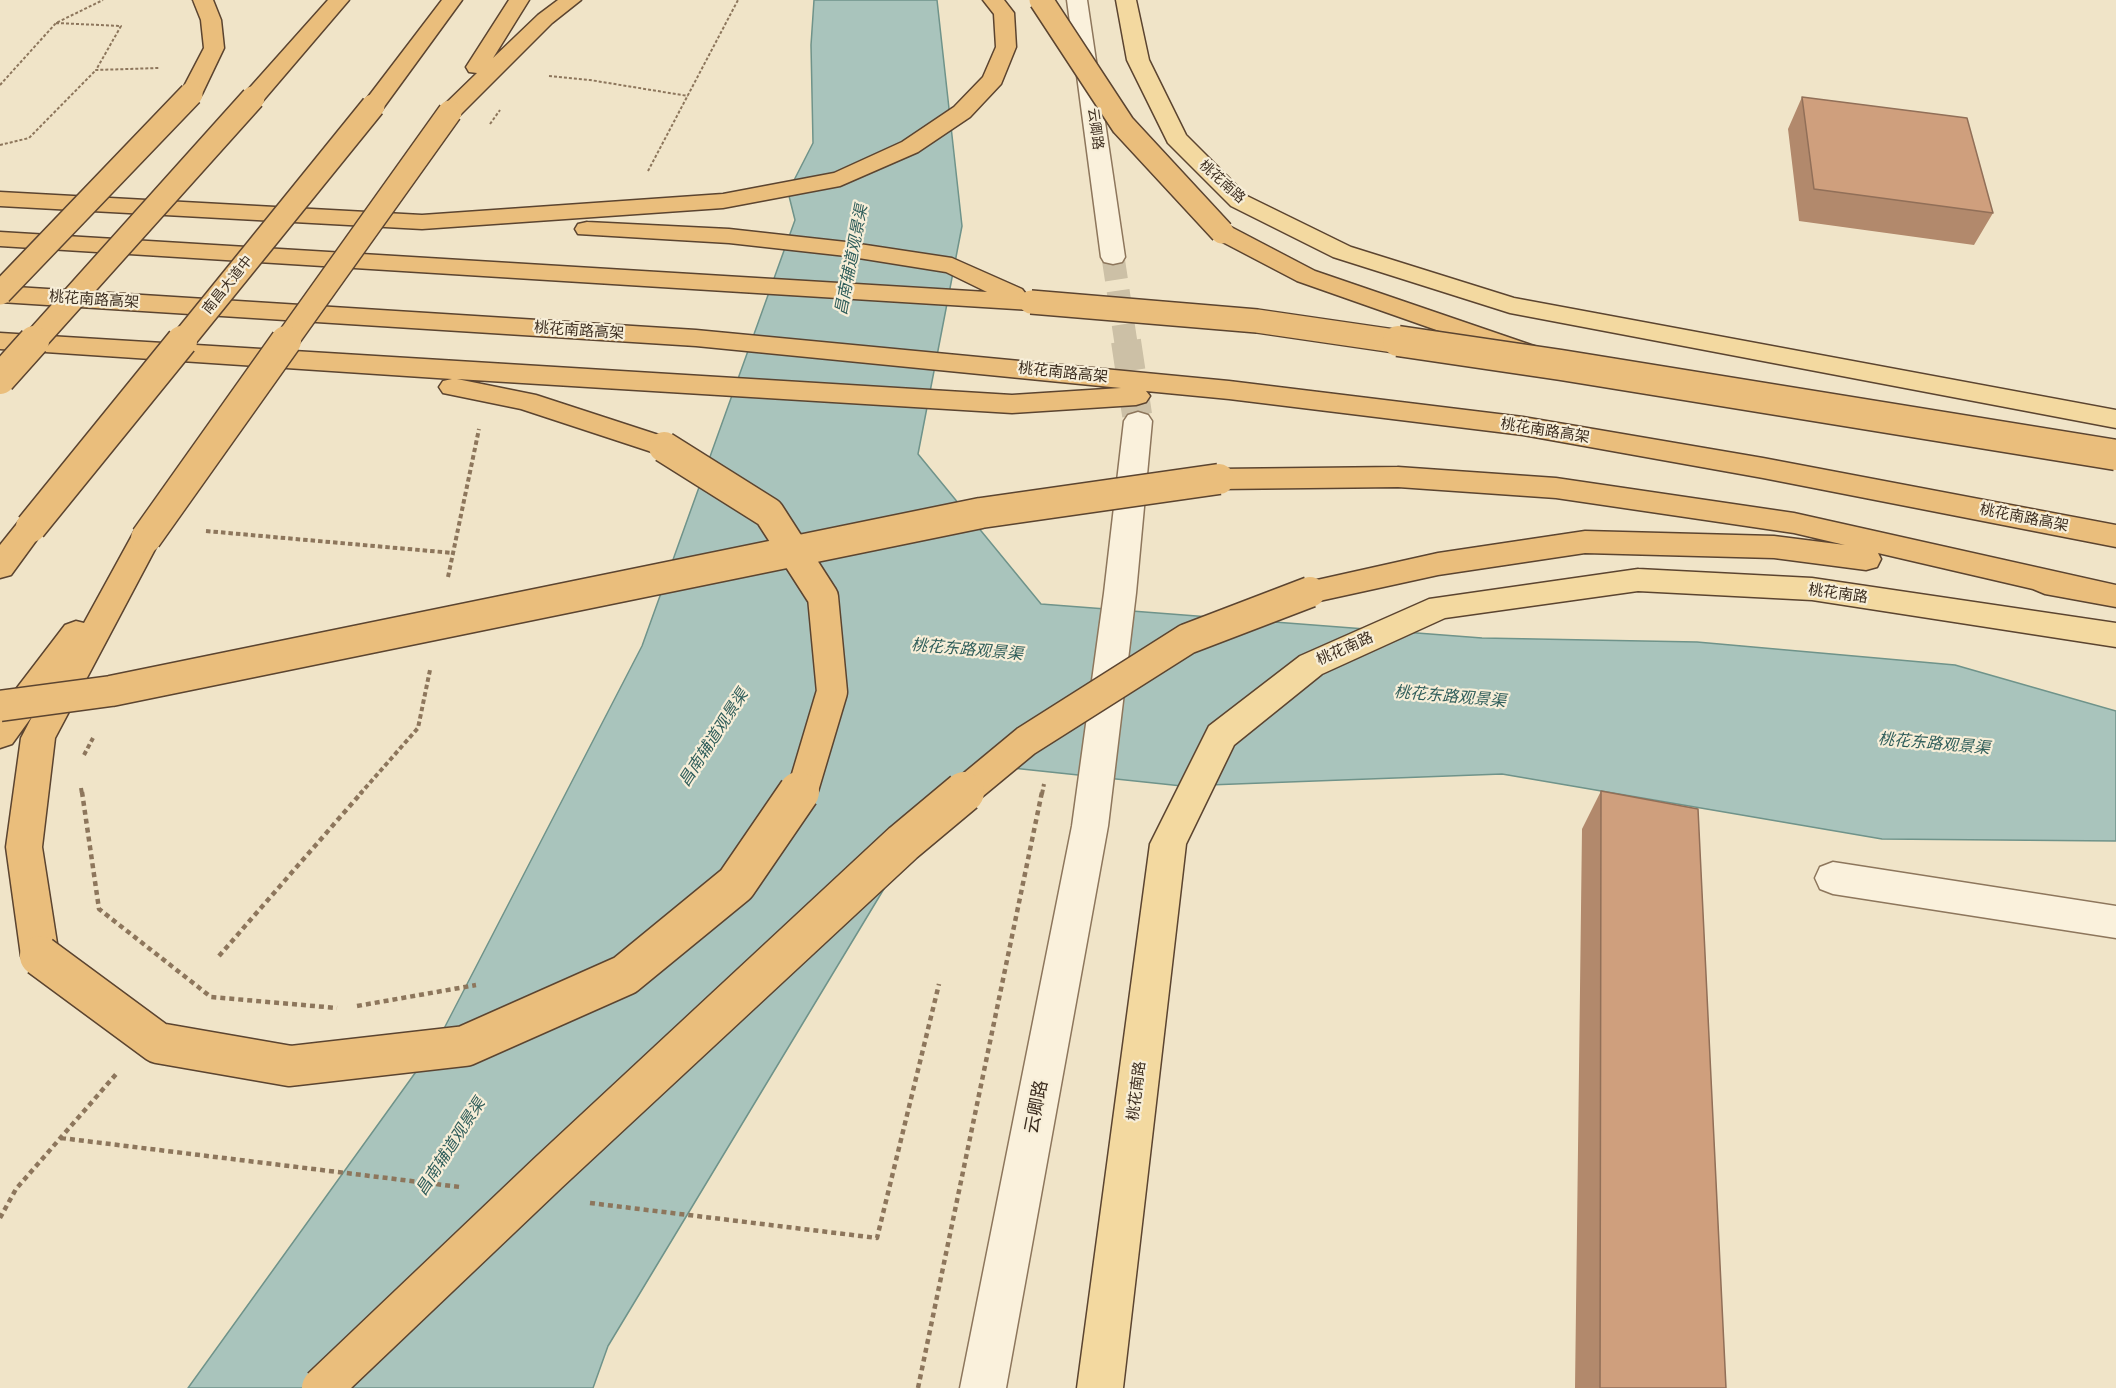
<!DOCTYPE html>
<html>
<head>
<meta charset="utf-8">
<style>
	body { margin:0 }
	canvas { display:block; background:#f0e4c8 }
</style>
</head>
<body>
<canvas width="2116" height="1388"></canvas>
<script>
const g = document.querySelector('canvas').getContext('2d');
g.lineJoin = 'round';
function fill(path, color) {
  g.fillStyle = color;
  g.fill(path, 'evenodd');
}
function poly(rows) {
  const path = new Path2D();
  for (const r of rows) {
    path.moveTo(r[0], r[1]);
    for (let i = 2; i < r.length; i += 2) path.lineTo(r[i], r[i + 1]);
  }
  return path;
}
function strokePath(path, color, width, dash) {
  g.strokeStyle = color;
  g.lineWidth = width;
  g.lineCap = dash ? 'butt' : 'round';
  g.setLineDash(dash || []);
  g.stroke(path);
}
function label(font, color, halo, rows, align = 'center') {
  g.font = font + ' Merriweather,"Noto Sans SC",serif';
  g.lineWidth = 4.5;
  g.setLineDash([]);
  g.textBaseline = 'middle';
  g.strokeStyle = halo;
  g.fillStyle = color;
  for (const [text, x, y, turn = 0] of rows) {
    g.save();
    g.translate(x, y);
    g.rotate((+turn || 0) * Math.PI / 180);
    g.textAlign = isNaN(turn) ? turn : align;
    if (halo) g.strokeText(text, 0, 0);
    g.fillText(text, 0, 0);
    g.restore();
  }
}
const water = poly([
	[814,0,937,0,962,226,918,454,1041,604,1482,638,1697,642,1955,665,2116,711,2116,841,1882,839,1502,774,1182,786,984,765,940,796,608,1346,593,1388,188,1388,436,1044,642,646,795,220,788,192,813,143,811,45,814,0]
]);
fill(water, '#a9c4bc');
strokePath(water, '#6f938a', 1.5);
strokePath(poly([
	[1113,257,1126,343]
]), '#ccc0a6', 23, [23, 11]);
strokePath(poly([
	[1126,341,1138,421]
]), '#ccc0a6', 30, [30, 15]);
const minor = poly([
	[1067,0,1087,0,1125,257,1122,262,1113,264,1104,262,1101,257,1067,0],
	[1138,412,1148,415,1152,421,1136,593,1108,826,1006,1388,960,1388,1072,826,1104,593,1124,421,1128,415,1138,412],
	[1833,862,2116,906,2116,938,1833,894,1820,889,1815,878,1820,867,1833,862]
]);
const primary = poly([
	[1116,0,1136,0,1149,60,1186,135,1247,196,1351,247,1514,298,2116,410,2116,428,1510,313,1333,257,1231,206,1168,143,1127,60,1116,0],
	[1638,569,1812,578,2116,623,2116,647,1812,600,1638,591,1445,618,1322,674,1234,745,1186,844,1123,1388,1077,1388,1150,844,1209,726,1300,656,1429,599,1638,569]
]);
const trunk = poly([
	[193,0,213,0,221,20,224,48,202,94,199,99,191,101,183,99,180,94,204,48,201,20,193,0],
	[328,0,349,0,261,103,253,105,245,103,242,98,245,93,328,0],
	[442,0,462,0,381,111,373,113,365,111,362,106,365,101,442,0],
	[509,0,529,0,493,58,538,15,558,0,581,0,552,23,458,117,450,119,442,117,439,112,442,107,477,73,469,72,466,67,509,0],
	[983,0,1004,0,1014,13,1016,47,1001,84,970,117,918,152,840,186,723,208,422,229,0,206,0,192,422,215,723,194,834,173,902,142,954,107,983,77,996,47,994,14,983,0],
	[587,222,729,229,846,242,952,258,1022,289,1026,294,1040,297,1044,302,1040,307,1031,310,0,246,0,232,987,292,946,272,846,256,729,243,578,234,575,229,578,224,587,222],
	[1222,225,1231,227,1315,271,1537,347,1541,353,1537,359,1528,361,1519,359,1297,281,1213,237,1210,232,1213,227,1222,225],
	[0,286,696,330,1229,381,1523,417,1763,458,2116,525,2116,547,1763,478,1523,435,1229,399,1146,391,1150,396,1146,402,1136,405,1012,413,457,379,536,395,674,440,678,447,674,454,664,456,521,409,443,393,439,387,443,381,452,379,0,349,0,333,1012,395,1121,388,696,346,0,302,0,286],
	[1398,467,1556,478,1794,513,2116,585,2116,607,2045,594,2033,589,1878,553,1881,559,1877,567,1866,570,1774,558,1585,553,1438,575,1310,603,1299,600,1294,592,1299,584,1438,553,1585,531,1774,536,1845,545,1794,533,1556,498,1398,487,1219,489,1209,486,1205,479,1209,472,1219,469,1398,467],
	[31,516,42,520,46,527,11,575,0,578,0,545,20,520,31,516],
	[146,527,157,530,161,538,55,738,42,847,59,956,53,968,40,973,27,968,21,956,6,847,21,738,33,715,12,744,0,748,0,710,65,625,76,621,84,623,135,530,146,527]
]);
strokePath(minor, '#8d765c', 3);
strokePath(primary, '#5b4430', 3);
strokePath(trunk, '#5b4430', 3);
strokePath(poly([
	[56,23,121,26,96,70,159,68],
	[549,76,590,80,688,96],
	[0,85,56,23,103,0],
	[0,145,29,138,96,70],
	[648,171,738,0]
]), '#8d765c', 2, [3, 2]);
strokePath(poly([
	[206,531,453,553],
	[448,577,479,429],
	[84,755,93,738],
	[81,788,82,794],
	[360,794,418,728,430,670],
	[1042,794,1044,784]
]), '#8d765c', 4, [4.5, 3]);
strokePath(poly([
	[82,792,99,909,211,997,337,1008],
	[219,956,362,792],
	[357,1006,476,985],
	[61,1138,460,1187],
	[590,1203,877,1238,939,984],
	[0,1218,16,1189,118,1072],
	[918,1388,1042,792]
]), '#8d765c', 4.5, [5, 4]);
fill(minor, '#faf1dc');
fill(primary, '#f3d9a0');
fill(trunk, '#eabe7c');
const trunkBridgeFar2 = poly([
	[1041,0,1123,125,1222,232],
	[0,293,191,94],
	[1031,302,1257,321,1408,343],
	[33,343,253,98],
	[181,343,373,106],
	[285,343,450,112]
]);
const trunkBridgeFar1 = poly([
	[1398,341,1561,365,2116,455],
	[0,379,34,341],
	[664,447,769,513,823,597,832,692,804,786,798,794],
	[31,527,182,341],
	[146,538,286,341],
	[0,706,111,691,981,513,1219,479],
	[962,794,1026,741,1187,639,1310,592]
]);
const trunkBridge = poly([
	[40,956,158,1043,290,1066,465,1046,625,975,736,884,799,792],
	[322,1388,548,1173,903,843,964,792]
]);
strokePath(trunkBridgeFar2, '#5b4430', 26, []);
strokePath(trunkBridgeFar1, '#5b4430', 33, []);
strokePath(trunkBridge, '#5b4430', 43, []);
strokePath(poly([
	[490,124,500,110]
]), '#8d765c', 2, [3, 2]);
strokePath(trunkBridgeFar2, '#eabe7c', 23);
strokePath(trunkBridgeFar1, '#eabe7c', 30);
strokePath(trunkBridge, '#eabe7c', 40);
fill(poly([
	[1802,97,1993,213,1974,245,1799,221,1788,129],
	[1601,791,1726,1388,1575,1388,1582,829]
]), '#b2896c');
const building = poly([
	[1802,97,1967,118,1993,213,1814,189,1802,97],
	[1601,791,1698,809,1726,1388,1600,1388,1601,791]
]);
fill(building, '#cf9f7d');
strokePath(building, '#916f58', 1.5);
label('14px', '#3d2e20', '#f7eed8', [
	["云卿路",1095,129,82],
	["桃花南路",1222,182,42],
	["南昌大道中",228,285,-51]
]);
label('15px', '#3d2e20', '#f7eed8', [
	["桃花南路高架",94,300,4],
	["桃花南路高架",579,331,4],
	["桃花南路高架",1063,373,6],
	["桃花南路高架",1545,431,9],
	["桃花南路高架",2024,518,11],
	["桃花南路",1838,594,8],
	["桃花南路",1345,649,-24],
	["桃花南路",1137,1091,-83]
]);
label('italic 16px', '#2f5d5a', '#f7eed8', [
	["昌南辅道观景渠",852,260,-79],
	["桃花东路观景渠",967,650,5],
	["桃花东路观景渠",1450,697,5],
	["昌南辅道观景渠",714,738,-57],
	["桃花东路观景渠",1934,744,5],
	["昌南辅道观景渠",451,1147,-57]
]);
label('18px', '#3d2e20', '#f7eed8', [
	["云卿路",1037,1107,-79]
]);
</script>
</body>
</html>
